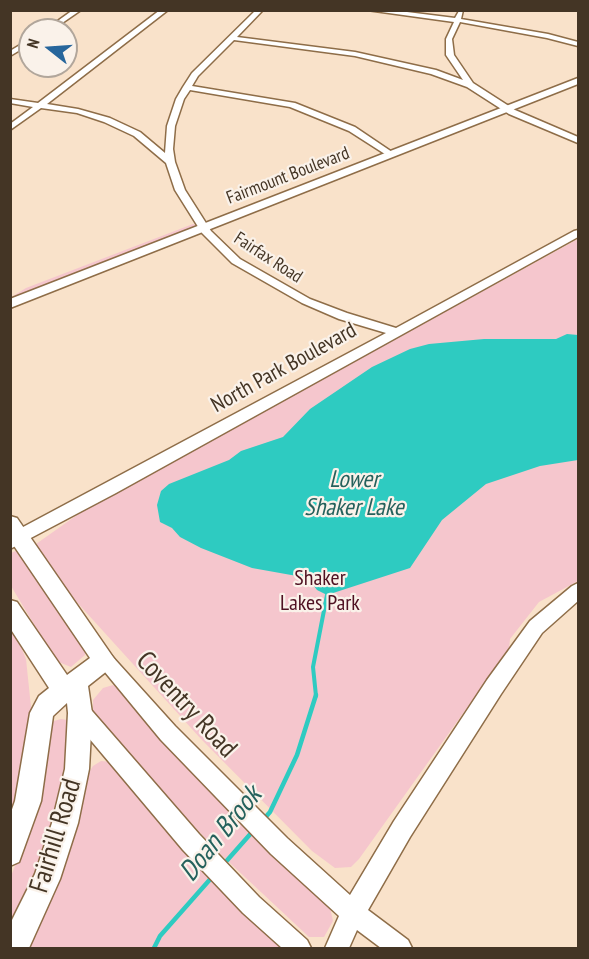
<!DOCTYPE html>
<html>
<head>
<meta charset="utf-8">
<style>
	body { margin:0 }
	#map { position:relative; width:589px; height:959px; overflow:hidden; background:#f9e2ca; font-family:"PT Sans Narrow",sans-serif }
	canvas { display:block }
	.frame { position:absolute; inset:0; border:12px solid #443525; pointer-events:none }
	.north { position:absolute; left:18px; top:18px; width:60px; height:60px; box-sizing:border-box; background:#faf2ea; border:2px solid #b1a69b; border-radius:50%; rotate:287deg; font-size:16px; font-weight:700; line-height:24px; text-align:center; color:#443525 }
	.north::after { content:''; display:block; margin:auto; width:21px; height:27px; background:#27669c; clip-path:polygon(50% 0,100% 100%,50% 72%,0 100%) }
</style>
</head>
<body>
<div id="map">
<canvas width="589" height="959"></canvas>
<div class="frame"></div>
<div class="north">N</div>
</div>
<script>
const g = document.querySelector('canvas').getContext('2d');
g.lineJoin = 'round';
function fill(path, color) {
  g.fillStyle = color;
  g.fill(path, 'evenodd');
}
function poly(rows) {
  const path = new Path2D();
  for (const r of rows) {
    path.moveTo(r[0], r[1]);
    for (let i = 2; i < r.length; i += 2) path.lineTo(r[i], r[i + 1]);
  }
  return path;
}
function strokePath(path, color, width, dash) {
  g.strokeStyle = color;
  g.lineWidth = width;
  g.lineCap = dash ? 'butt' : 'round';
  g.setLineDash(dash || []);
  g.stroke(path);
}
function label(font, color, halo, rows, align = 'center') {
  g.font = font + ' "PT Sans Narrow",sans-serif';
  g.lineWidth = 4.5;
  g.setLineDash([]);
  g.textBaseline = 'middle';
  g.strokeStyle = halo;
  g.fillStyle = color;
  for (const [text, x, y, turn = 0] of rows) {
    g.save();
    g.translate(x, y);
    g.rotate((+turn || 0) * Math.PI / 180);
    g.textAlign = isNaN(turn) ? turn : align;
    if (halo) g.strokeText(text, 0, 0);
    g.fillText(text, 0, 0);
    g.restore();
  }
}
fill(poly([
	[193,224,199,226,15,297,13,296,26,288],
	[578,239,578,581,539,602,510,639,509,649,359,859,351,867,335,868,312,851,201,739,64,588,36,544,87,508],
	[18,550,85,645,85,655,71,667,56,661,11,586,11,553],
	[11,623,26,659,31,707,29,748,11,829],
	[113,685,123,691,329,903,333,921,324,937,309,937,216,850,132,759,93,712,93,700,103,688],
	[61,719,68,720,72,728,60,819,11,939,11,876,32,823,49,728,54,721],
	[101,761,112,762,256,921,288,948,23,948,62,861,88,774,93,766]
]), '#f5c6cd');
fill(poly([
	[567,334,578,335,578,460,540,466,486,484,442,520,410,568,327,595,317,590,308,578,252,568,201,548,180,537,172,528,160,522,157,505,161,491,169,484,229,460,241,451,283,437,310,409,372,367,410,349,429,344,484,339,556,339]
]), '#2ecbc1');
strokePath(poly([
	[316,696,313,667,327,595]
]), '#2ecbc1', 4);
strokePath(poly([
	[263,820,270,812,297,755,316,695],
	[223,865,253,831],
	[154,948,160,936,213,876]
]), '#2ecbc1', 4.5);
const minor = poly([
	[73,10,81,10,52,30,45,30,73,10],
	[160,10,168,10,47,104,78,109,110,118,140,132,165,153,167,126,176,99,183,87,192,73,256,10,263,10,237,37,355,52,436,70,463,80,446,55,446,39,454,22,367,10,391,10,455,18,459,11,463,10,461,19,548,34,578,42,578,46,547,38,460,22,452,39,454,55,473,83,515,110,578,137,578,143,509,114,467,87,431,74,355,56,234,40,198,76,192,86,295,103,355,127,395,154,388,156,349,131,290,107,190,90,184,99,175,126,173,149,175,162,185,190,211,231,240,259,310,299,347,313,396,328,574,231,578,230,578,237,116,493,10,549,10,534,386,333,339,319,302,303,232,263,202,233,175,190,166,163,134,136,104,122,77,113,41,108,10,130,10,124,33,107,10,103,10,99,38,103,160,10],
	[30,39,30,44,10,56,10,51,30,39],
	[578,583,578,601,542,633,501,694,410,837,368,910,408,940,412,948,381,948,357,930,349,948,325,948,339,916,271,854,161,740,95,660,98,654,104,651,110,654,175,726,287,838,350,895,394,821,487,680,530,621,572,586,578,583],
	[79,701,86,704,199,834,259,897,307,940,311,948,282,948,243,913,183,850,72,718,69,711,72,704,79,701]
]);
const major = poly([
	[578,78,578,84,10,308,10,299,578,78],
	[10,516,17,518,115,660,112,667,88,686,92,713,89,769,78,823,60,879,29,948,10,948,10,924,35,874,52,823,65,769,68,713,67,703,53,716,41,801,19,862,10,866,10,815,15,801,30,713,39,696,49,688,10,628,10,600,17,602,67,675,90,658,10,540,10,516]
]);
strokePath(minor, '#8e6d48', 3);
strokePath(major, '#8e6d48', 3);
fill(minor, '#fff');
fill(major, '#fff');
label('18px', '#443525', '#faf2ea', [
	["Fairmount Boulevard",288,176,-21],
	["Fairfax Road",268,258,33]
]);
label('22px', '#443525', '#faf2ea', [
	["North Park Boulevard",284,368,-29]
]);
label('22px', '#4f1122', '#faf2ea', [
	["Shaker",320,579],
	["Lakes Park",320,604]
]);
label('italic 24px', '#25615c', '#faf2ea', [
	["Lower",354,480],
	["Shaker Lake",354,508]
]);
label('27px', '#443525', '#faf2ea', [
	["Coventry Road",186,705,47],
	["Fairhill Road",56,836,-73]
]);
label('italic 28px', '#25615c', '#faf2ea', [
	["Doan Brook",221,834,-51]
]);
</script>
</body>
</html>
